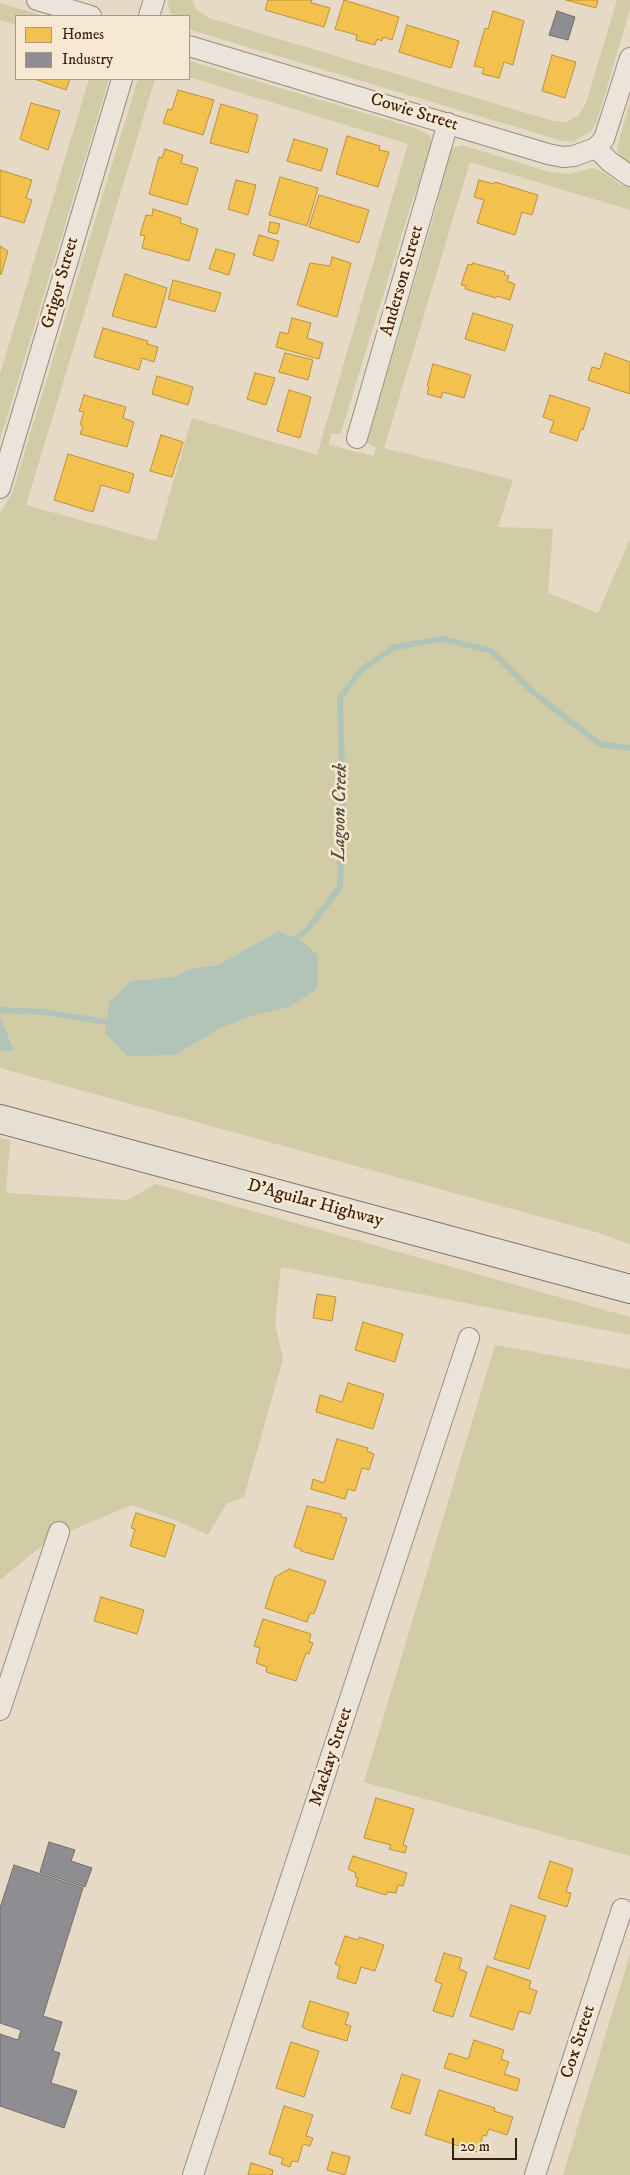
<!DOCTYPE html>
<html>
<head>
<meta charset="utf-8">
<style>
	body { margin:0 }
	#map { position:relative; width:630px; height:2175px; overflow:hidden; background:#e6d9c6; font-family:"IM FELL DW Pica",serif }
	canvas { display:block }
	.legend { position:absolute; left:15px; top:15px; width:175px; height:65px; box-sizing:border-box; background:#f7e8d2; border:1px solid #ab9784; margin:0; padding:6px 9px; list-style:none; font-size:15px; color:#3a1e0e }
	.legend li { display:flex; align-items:center; gap:10px; height:25px }
	.legend b { width:25px; border:1px solid #ab9784 }
	.scale { position:absolute; left:452px; top:2138px; width:65px; height:22px; box-sizing:border-box; border:2px solid #3a1e0e; border-top:0; padding-left:6px; font-size:15px; line-height:18px; white-space:nowrap; color:#3a1e0e; -webkit-text-stroke:4px #f7e8d2; paint-order:stroke }
</style>
</head>
<body>
<div id="map">
<canvas width="630" height="2175"></canvas>
<ul class="legend">
<li><b style="height:14px;background:#f2c14e"></b>Homes</li>
<li><b style="height:14px;background:#8d8d92"></b>Industry</li>
</ul>
<div class="scale">20 m</div>
</div>
<script>
const g = document.querySelector('canvas').getContext('2d');
g.lineJoin = 'round';
function fill(path, color) {
  g.fillStyle = color;
  g.fill(path, 'evenodd');
}
function poly(rows) {
  const path = new Path2D();
  for (const r of rows) {
    path.moveTo(r[0], r[1]);
    for (let i = 2; i < r.length; i += 2) path.lineTo(r[i], r[i + 1]);
  }
  return path;
}
function strokePath(path, color, width, dash) {
  g.strokeStyle = color;
  g.lineWidth = width;
  g.lineCap = dash ? 'butt' : 'round';
  g.setLineDash(dash || []);
  g.stroke(path);
}
function label(font, color, halo, rows, align = 'center') {
  g.font = font + ' "IM FELL DW Pica",serif';
  g.lineWidth = 5;
  g.setLineDash([]);
  g.textBaseline = 'middle';
  g.strokeStyle = halo;
  g.fillStyle = color;
  for (const [text, x, y, turn = 0] of rows) {
    g.save();
    g.translate(x, y);
    g.rotate((+turn || 0) * Math.PI / 180);
    g.textAlign = isNaN(turn) ? turn : align;
    if (halo) g.strokeText(text, 0, 0);
    g.fillText(text, 0, 0);
    g.restore();
  }
}
fill(poly([
	[168,0,192,0,197,10,209,18,553,121,566,122,578,116,586,103,617,0,630,0,630,9,597,121,591,131,573,142,563,141,194,31,189,29,189,16,173,16,169,9],
	[0,3,44,16,16,16,16,25,0,20],
	[189,61,418,129,429,135,433,144,433,151,413,198,341,432,339,434,331,434,329,445,373,456,376,448,367,442,438,202,445,158,452,148,462,145,549,172,569,174,592,168,599,170,620,184,630,188,630,210,470,162,384,448,513,480,498,527,553,529,548,593,598,613,630,539,630,1244,596,1232,0,1068,0,1052,14,1049,0,1015,0,513,12,494,138,79,155,79,26,505,156,541,192,418,317,455,408,144,189,77],
	[278,931,251,1016,218,1029,176,1055,131,981,172,977,194,968,218,965],
	[89,79,109,79,0,440,0,374],
	[630,102,630,166,618,155,617,148],
	[0,1138,10,1140,6,1193,127,1200,156,1184,630,1317,630,1335,281,1267,275,1324,283,1359,244,1497,226,1504,208,1535,177,1521,132,1505,50,1539,0,1580],
	[495,1345,630,1369,630,1856,364,1782],
	[630,1954,630,2175,563,2175]
]), '#d1cba6');
fill(poly([
	[278,931,303,942,318,955,317,989,289,1007,251,1016,218,1029,176,1055,127,1056,105,1033,109,1002,131,981,172,977,194,968,218,965],
	[0,1015,14,1050,0,1052]
]), '#b2c4b7');
const homes = poly([
	[268,0,312,0,311,3,330,8,324,27,265,10,268,0],
	[344,0,399,17,392,40,383,37,382,41,377,39,375,45,356,40,357,35,335,29,344,0],
	[566,0,598,0,596,8,566,0],
	[493,11,524,21,513,65,504,62,499,78,482,74,484,68,474,66,485,28,488,29,493,11],
	[407,25,459,41,451,68,399,52,407,25],
	[552,55,576,62,565,98,542,91,552,55],
	[34,79,70,79,66,90,34,79],
	[178,90,214,100,203,135,163,123,168,109,172,110,178,90],
	[31,103,60,111,48,150,20,139,31,103],
	[221,104,258,115,248,153,210,143,221,104],
	[347,136,380,146,379,150,389,152,378,187,336,174,347,136],
	[294,139,328,149,321,171,287,161,294,139],
	[165,149,183,155,181,163,198,168,187,205,149,194,159,157,162,158,165,149],
	[0,170,32,180,26,198,32,200,24,223,0,216,0,170],
	[280,177,318,188,307,226,269,215,280,177],
	[236,180,256,185,248,215,228,209,236,180],
	[479,180,494,184,495,182,538,195,532,215,522,212,515,235,477,223,484,200,474,197,479,180],
	[319,195,369,210,359,243,309,227,319,195],
	[153,209,181,218,180,223,198,229,189,261,142,248,145,236,140,235,146,215,152,216,153,209],
	[270,222,280,224,277,234,268,232,270,222],
	[259,235,279,241,273,261,253,255,259,235],
	[0,246,8,251,1,275,0,274,0,246],
	[216,249,235,254,229,275,209,269,216,249],
	[332,257,351,263,337,317,297,305,310,263,330,266,332,257],
	[473,263,505,272,504,275,509,276,507,281,515,284,510,300,497,296,496,298,465,289,466,286,461,285,468,264,472,265,473,263],
	[125,274,167,288,156,328,112,316,125,274],
	[173,280,221,293,215,312,168,299,173,280],
	[473,313,513,325,505,351,465,339,473,313],
	[292,318,311,323,307,338,323,343,319,359,276,347,280,332,288,334,292,318],
	[103,328,148,341,147,344,158,347,154,362,142,358,139,370,94,357,103,328],
	[285,353,313,360,308,380,279,372,285,353],
	[605,353,630,362,630,394,588,380,592,367,600,369,605,353],
	[433,364,471,375,464,398,443,392,441,398,427,394,429,387,427,386,433,364],
	[255,373,275,378,266,405,247,399,255,373],
	[157,376,193,387,188,405,152,394,157,376],
	[289,390,311,397,300,438,277,431,289,390],
	[84,395,126,407,123,418,134,422,127,447,80,434,83,426,80,425,84,412,79,411,84,395],
	[550,395,590,408,583,430,581,429,577,441,550,432,554,421,543,417,550,395],
	[161,435,183,442,172,477,150,471,161,435],
	[68,454,134,474,129,493,101,485,93,512,54,500,68,454],
	[317,1294,336,1297,332,1321,313,1318,317,1294],
	[363,1322,403,1334,395,1362,355,1350,363,1322],
	[348,1383,384,1394,373,1429,316,1412,320,1395,342,1402,348,1383],
	[337,1439,368,1448,367,1451,374,1454,369,1470,362,1468,355,1491,348,1489,345,1499,311,1489,313,1479,324,1483,337,1439],
	[307,1506,341,1514,341,1517,347,1518,333,1560,301,1551,301,1549,294,1547,307,1506],
	[136,1513,175,1525,165,1557,130,1546,135,1529,131,1528,136,1513],
	[289,1569,326,1581,314,1614,310,1613,307,1622,265,1608,275,1577,289,1569],
	[101,1597,144,1610,137,1634,94,1621,101,1597],
	[263,1619,311,1634,309,1642,313,1643,309,1654,306,1653,296,1681,266,1672,267,1667,256,1663,260,1648,254,1646,263,1619],
	[376,1798,414,1809,403,1845,407,1846,405,1853,389,1849,391,1845,364,1838,376,1798],
	[353,1856,407,1873,403,1886,398,1885,396,1893,387,1892,386,1895,356,1886,358,1878,355,1877,356,1873,348,1869,353,1856],
	[550,1861,573,1869,566,1892,571,1893,567,1907,538,1898,550,1861],
	[511,1905,546,1916,529,1969,494,1959,511,1905],
	[345,1936,358,1940,359,1937,384,1945,375,1971,361,1967,356,1984,337,1978,340,1966,335,1964,345,1936],
	[444,1953,462,1958,459,1969,467,1972,453,2017,433,2011,442,1984,435,1981,444,1953],
	[487,1966,531,1981,529,1988,537,1991,530,2014,519,2011,513,2030,470,2016,487,1966],
	[310,2001,349,2013,345,2024,351,2026,347,2041,308,2030,302,2027,310,2001],
	[474,2040,504,2050,501,2059,509,2062,504,2074,520,2079,517,2091,444,2068,449,2053,468,2059,474,2040],
	[291,2042,319,2051,304,2097,276,2088,291,2042],
	[402,2074,420,2080,410,2114,391,2108,402,2074],
	[439,2090,495,2108,494,2111,513,2117,507,2135,489,2129,486,2136,483,2135,478,2152,425,2135,439,2090],
	[284,2106,313,2115,306,2136,313,2138,310,2146,303,2144,298,2162,292,2161,290,2167,281,2164,283,2158,269,2154,284,2106],
	[332,2152,350,2157,345,2175,327,2170,332,2152],
	[251,2163,273,2170,272,2175,248,2175,251,2163]
]);
fill(homes, '#f2c14e');
strokePath(homes, '#bb903b', 1);
const industry = poly([
	[557,11,575,17,568,40,549,35,557,11],
	[49,1842,75,1850,71,1861,92,1868,85,1887,40,1872,49,1842],
	[14,1865,83,1888,43,2016,62,2022,53,2051,60,2053,51,2083,77,2091,64,2128,0,2106,0,2034,18,2040,21,2030,0,2023,0,1908,14,1865]
]);
fill(industry, '#8d8d92');
strokePath(industry, '#746c6a', 1);
strokePath(poly([
	[288,943,307,930,340,887,343,802,340,698,361,670,395,647,442,639,492,651,534,693,600,744,630,748],
	[0,1010,43,1012,113,1023]
]), '#b2c4b7', 6);
const street = poly([
	[37,0,91,16],
	[149,16,154,0],
	[189,46,548,154,563,157,574,156,596,148,604,139,630,58],
	[596,148,610,162,630,176],
	[357,438,448,123],
	[0,488,122,79],
	[0,1710,59,1532],
	[193,2175,469,1338],
	[535,2175,622,1909]
]);
const highway = poly([
	[0,1119,630,1289]
]);
strokePath(street, '#988e81', 22);
strokePath(highway, '#807468', 30);
strokePath(street, '#eae4da', 20);
strokePath(highway, '#e6dfd4', 28);
label('18px', '#3a1e0e', '#f7e8d2', [
	["Cowie Street",414,113,17],
	["Anderson Street",403,281,-74],
	["Grigor Street",61,283,-74],
	["D'Aguilar Highway",315,1204,15],
	["Mackay Street",332,1757,-72],
	["Cox Street",579,2042,-72]
]);
label('italic 19px', '#574d3f', '#f7e8d2', [
	["Lagoon Creek",341,812,-89]
]);
</script>
</body>
</html>
